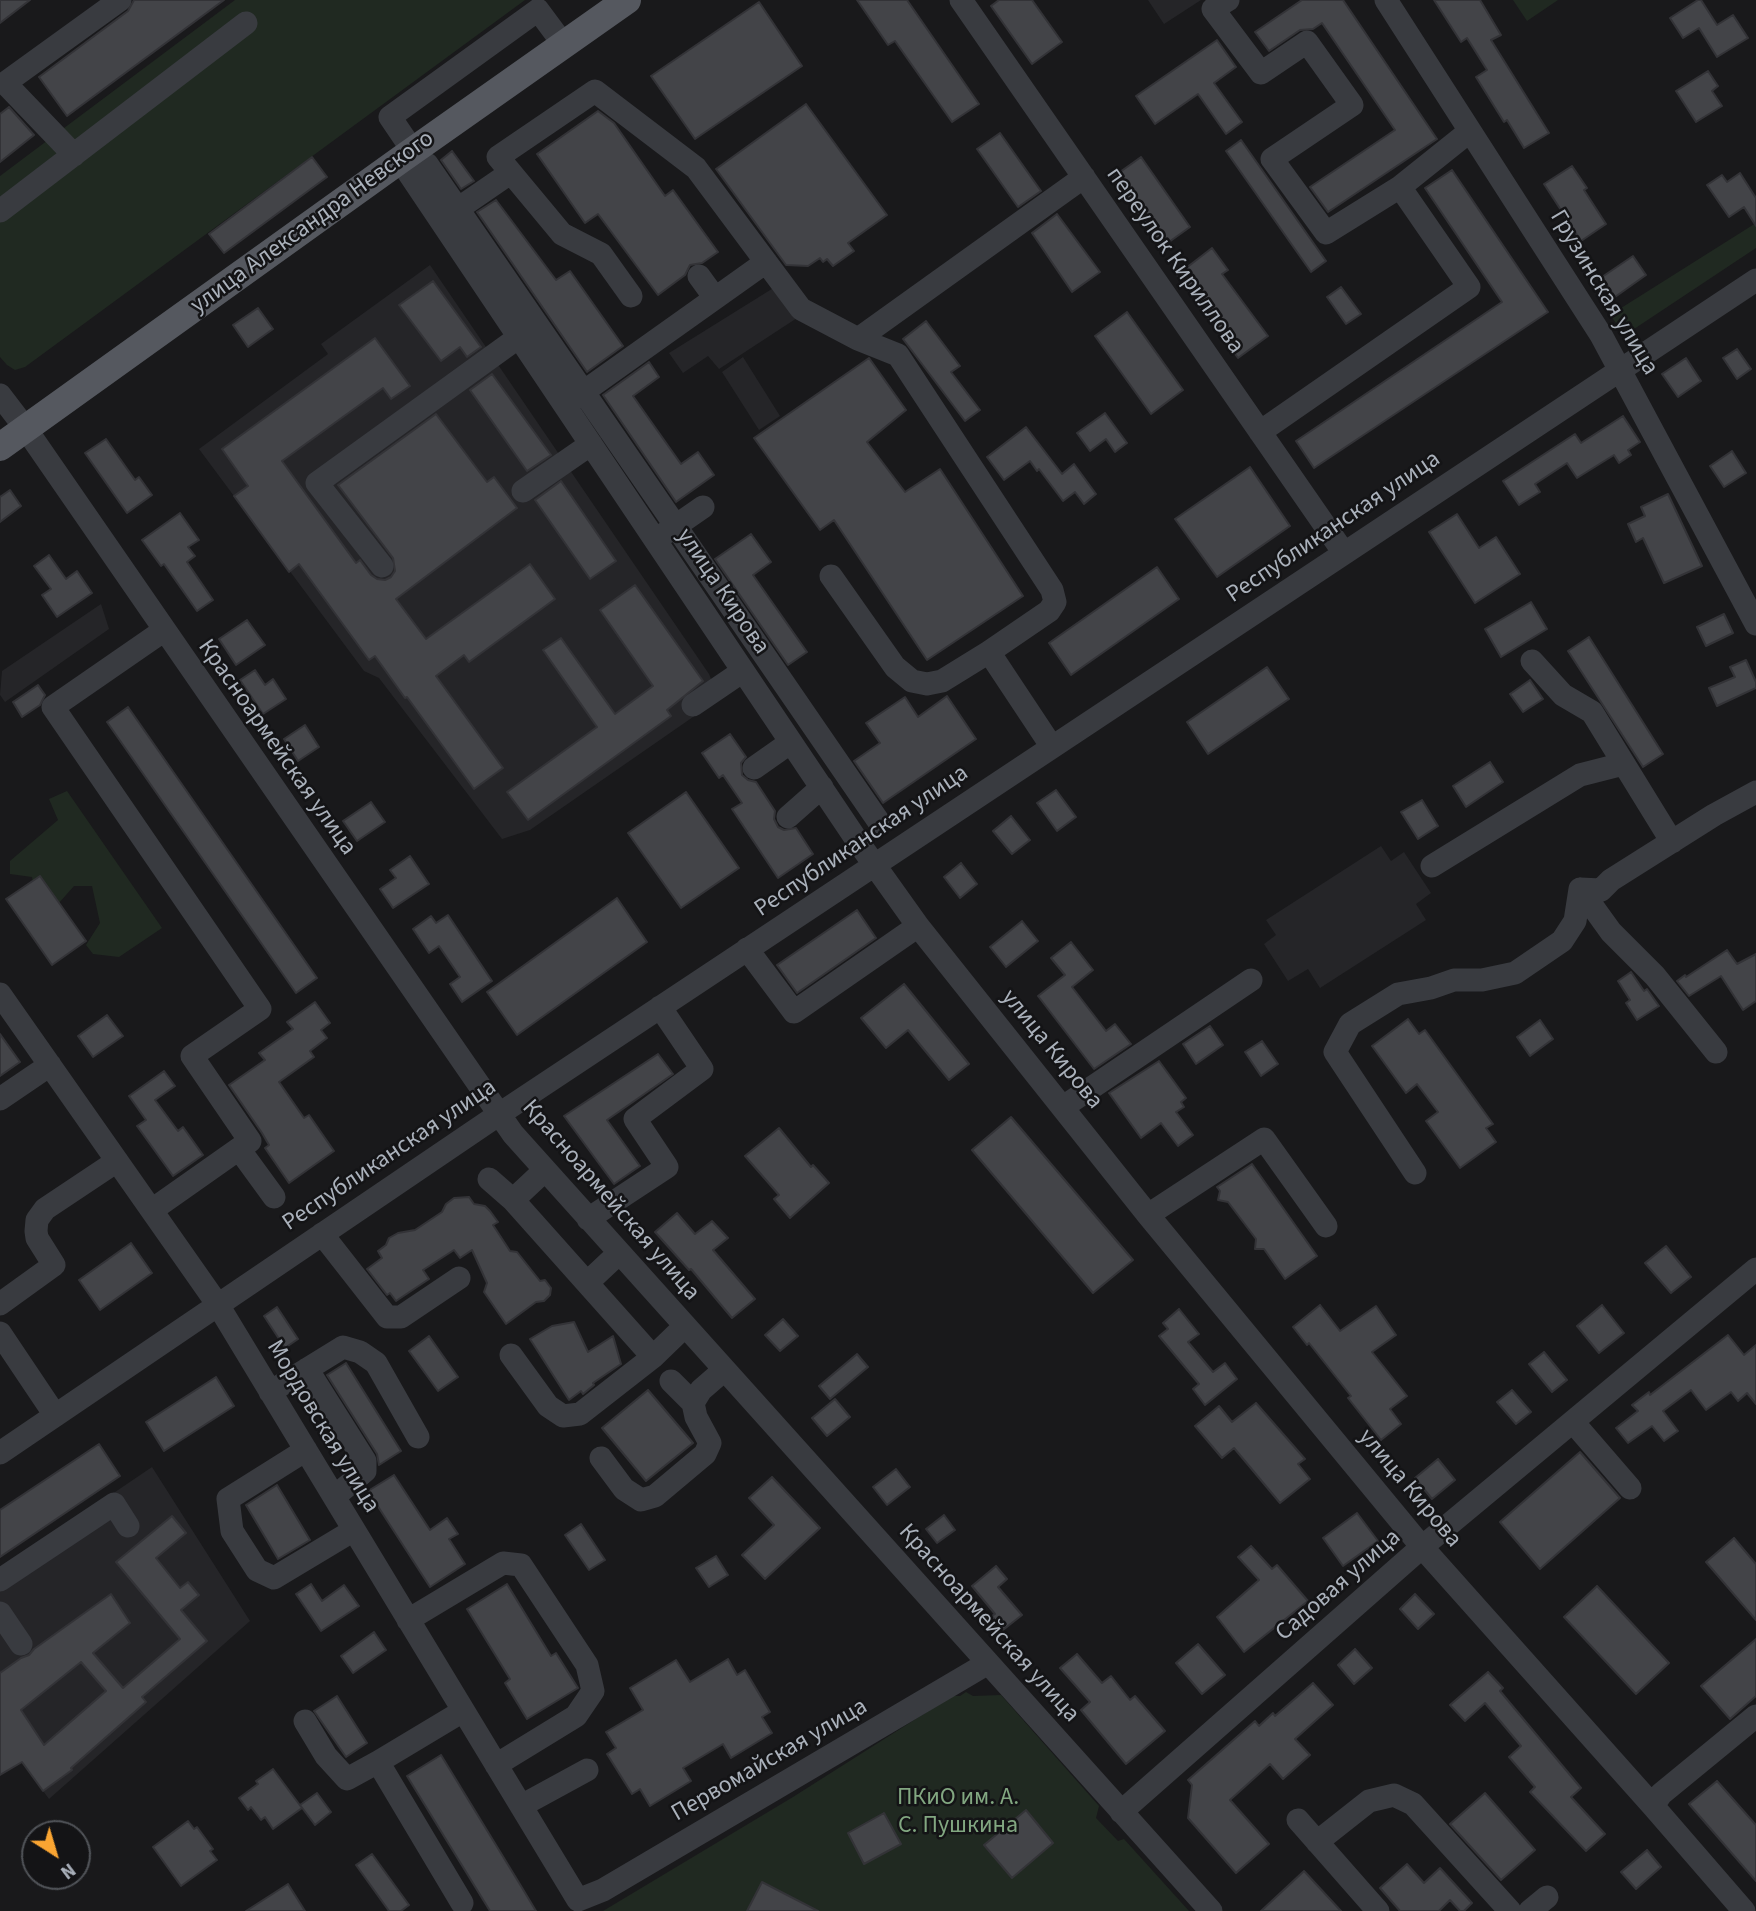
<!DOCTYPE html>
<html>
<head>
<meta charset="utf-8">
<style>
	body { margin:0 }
	#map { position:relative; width:1756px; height:1911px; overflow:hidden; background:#19191b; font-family:"Source Sans 3",sans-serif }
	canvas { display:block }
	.north { position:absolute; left:21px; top:1820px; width:70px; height:70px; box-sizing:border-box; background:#141416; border:2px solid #505358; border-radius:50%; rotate:143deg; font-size:19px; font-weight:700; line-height:28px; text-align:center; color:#aab1bb }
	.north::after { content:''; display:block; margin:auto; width:24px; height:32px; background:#faa532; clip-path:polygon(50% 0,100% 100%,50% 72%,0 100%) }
</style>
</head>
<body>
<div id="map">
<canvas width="1756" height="1911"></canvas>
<div class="north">N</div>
</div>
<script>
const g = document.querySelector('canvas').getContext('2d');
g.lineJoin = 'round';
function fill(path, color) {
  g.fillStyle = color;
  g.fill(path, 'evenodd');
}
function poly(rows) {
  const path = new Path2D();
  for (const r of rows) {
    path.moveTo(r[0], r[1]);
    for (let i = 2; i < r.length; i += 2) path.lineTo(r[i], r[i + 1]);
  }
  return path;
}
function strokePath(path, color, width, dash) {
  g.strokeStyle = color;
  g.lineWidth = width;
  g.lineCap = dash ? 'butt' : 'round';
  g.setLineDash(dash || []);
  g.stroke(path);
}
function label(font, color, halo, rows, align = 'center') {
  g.font = font + ' "Source Sans 3",sans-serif';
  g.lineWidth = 5;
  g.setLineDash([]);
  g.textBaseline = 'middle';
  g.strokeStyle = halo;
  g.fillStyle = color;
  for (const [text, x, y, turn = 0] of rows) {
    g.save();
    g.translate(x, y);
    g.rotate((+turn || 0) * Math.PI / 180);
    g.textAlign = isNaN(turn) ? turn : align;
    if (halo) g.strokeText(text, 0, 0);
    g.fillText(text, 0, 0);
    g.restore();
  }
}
fill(poly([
	[1148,0,1201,0,1164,24],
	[430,265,709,674,719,699,530,830,502,839,379,678,364,671,199,449,328,354,321,344],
	[775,287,797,318,719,369,708,356,683,373,669,353],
	[743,357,780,416,759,430,722,372],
	[101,604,109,629,5,702,0,695,2,671],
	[1381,846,1391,861,1404,852,1431,893,1416,904,1426,920,1320,988,1308,969,1288,981,1264,944,1276,935,1266,920],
	[152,1467,250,1621,49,1799,22,1762,44,1745,0,1679,0,1570]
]), '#252528');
fill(poly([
	[235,0,525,0,25,367,15,370,7,365,0,357,0,176],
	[1513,0,1558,0,1527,21],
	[1756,223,1756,248,1625,335,1610,315],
	[67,791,162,928,119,957,93,954,86,945,100,923,92,886,74,886,58,904,35,897,32,877,10,874,10,861,58,820,49,799],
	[966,1692,973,1696,1001,1695,1099,1806,1096,1818,1118,1841,1124,1839,1189,1911,603,1911,793,1797,952,1696,960,1696]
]), '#202921');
const building = poly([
	[0,0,30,0,0,23,0,0],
	[134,0,224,0,67,116,39,77,128,11,134,0],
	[857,0,907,0,979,104,952,122,895,41,888,45,857,0],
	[999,0,1032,0,1062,42,1032,64,991,6,999,0],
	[1302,0,1343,0,1437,139,1328,212,1310,187,1395,130,1322,23,1313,29,1300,30,1269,51,1255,32,1302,0],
	[1434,0,1480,0,1501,35,1491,40,1549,133,1524,148,1507,120,1504,122,1476,77,1487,70,1467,38,1461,42,1434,0],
	[1698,0,1701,0,1717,25,1733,15,1748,38,1717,57,1699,28,1683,38,1670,18,1698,0],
	[759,2,802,66,695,139,651,76,759,2],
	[1217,40,1236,67,1214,83,1242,122,1226,134,1198,94,1155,124,1136,96,1217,40],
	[1708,71,1718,86,1712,91,1722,106,1696,122,1676,91,1708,71],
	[806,104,887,215,848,243,854,251,833,266,827,259,823,262,820,258,808,266,786,265,716,169,806,104],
	[9,107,34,135,0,162,0,114,9,107],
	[598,111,614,123,665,196,673,190,718,252,702,263,690,265,685,275,658,295,598,214,585,223,537,154,598,111],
	[1000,133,1041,191,1018,207,977,149,1000,133],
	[1241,140,1326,261,1311,272,1226,151,1241,140],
	[452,151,474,181,461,189,441,160,452,151],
	[312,157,327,177,224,253,209,234,312,157],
	[1141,157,1190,227,1162,247,1113,177,1141,157],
	[1572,166,1587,188,1584,190,1606,224,1581,241,1544,184,1572,166],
	[1452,170,1548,312,1314,468,1296,441,1502,302,1425,188,1452,170],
	[1740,173,1756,198,1756,226,1744,207,1729,217,1707,185,1722,175,1727,182,1740,173],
	[496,200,556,280,570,271,623,346,587,372,477,212,496,200],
	[1057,214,1100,272,1072,292,1032,233,1057,214],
	[1212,248,1228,270,1222,274,1268,336,1238,358,1177,275,1212,248],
	[1633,256,1646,275,1615,297,1602,277,1633,256],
	[433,281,481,347,467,357,460,347,441,361,399,305,433,281],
	[1341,287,1361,314,1346,324,1327,297,1341,287],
	[258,308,273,329,248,347,233,325,258,308],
	[1127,312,1183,390,1151,414,1095,336,1127,312],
	[926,321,960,366,951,372,980,410,965,421,903,339,926,321],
	[375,338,410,386,391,399,383,388,282,461,356,563,360,560,371,575,377,579,385,580,391,577,395,571,393,558,338,485,436,414,487,482,494,477,517,508,396,599,426,639,530,564,555,599,469,662,464,655,436,676,503,768,474,789,407,697,405,698,375,656,369,660,299,564,289,572,234,496,248,486,222,449,375,338],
	[1737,349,1751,369,1737,379,1723,358,1737,349],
	[869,358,906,410,867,442,905,492,940,469,1023,596,927,660,834,520,820,530,754,438,869,358],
	[1686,358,1701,381,1678,397,1662,374,1686,358],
	[649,362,659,377,633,396,681,464,698,452,714,475,676,502,603,395,649,362],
	[492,374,551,455,527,471,470,390,492,374],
	[1105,413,1127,443,1115,452,1106,439,1090,451,1077,433,1105,413],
	[1623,416,1640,442,1628,450,1631,455,1619,463,1614,455,1577,478,1567,463,1535,484,1540,492,1519,505,1503,481,1575,434,1581,443,1623,416],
	[1026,427,1062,474,1074,464,1096,494,1084,504,1075,492,1063,501,1039,469,1037,471,1030,461,1004,480,987,457,1026,427],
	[106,439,135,480,139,477,152,495,127,513,85,453,106,439],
	[1732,451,1746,473,1724,487,1710,466,1732,451],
	[1250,467,1290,526,1217,577,1175,519,1250,467],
	[561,481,616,561,590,579,535,500,561,481],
	[10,490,21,506,0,522,0,497,10,490],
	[1668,494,1702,566,1664,583,1643,538,1636,542,1628,524,1645,516,1641,507,1668,494],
	[180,513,199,540,188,547,195,556,187,562,213,600,197,611,164,564,161,566,142,540,180,513],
	[1457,514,1479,548,1496,537,1520,574,1475,603,1429,532,1457,514],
	[751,534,771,562,753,575,807,652,788,665,715,559,751,534],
	[49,555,66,579,77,571,92,593,57,617,42,595,51,589,34,566,49,555],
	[1157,567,1179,599,1071,675,1049,643,1157,567],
	[635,585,703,681,667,710,671,716,528,820,507,792,597,727,543,650,561,638,615,714,653,686,600,610,635,585],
	[1531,602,1547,629,1501,657,1485,629,1531,602],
	[1724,614,1733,633,1706,646,1697,627,1724,614],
	[247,620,265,645,236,665,219,639,247,620],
	[1589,637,1663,754,1643,767,1568,651,1589,637],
	[1746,660,1756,682,1756,688,1717,706,1709,688,1735,677,1730,667,1746,660],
	[1267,667,1289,699,1208,754,1187,722,1267,667],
	[255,670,265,685,273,679,286,699,263,714,240,680,255,670],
	[1530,680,1543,699,1523,712,1510,694,1530,680],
	[38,685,45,695,40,705,22,717,13,702,38,685],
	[947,696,976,739,883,803,854,761,880,743,866,723,905,697,918,717,947,696],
	[128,707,317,978,296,993,107,722,128,707],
	[305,725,319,747,298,761,284,739,305,725],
	[730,734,746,757,741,763,742,775,748,780,756,782,775,811,774,819,778,827,784,830,796,828,813,854,778,878,732,809,742,803,723,775,719,778,702,753,730,734],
	[1490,762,1503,782,1466,807,1453,786,1490,762],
	[1056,790,1076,817,1057,831,1037,803,1056,790],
	[686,792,739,868,681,908,628,833,686,792],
	[1422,800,1438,826,1418,839,1401,812,1422,800],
	[371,802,385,822,357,841,343,821,371,802],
	[1011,816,1030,840,1012,854,993,831,1011,816],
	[410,856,429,884,393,908,380,889,396,878,390,870,410,856],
	[961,863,977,884,960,898,944,877,961,863],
	[40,876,86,941,52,965,6,899,40,876],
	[617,898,647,942,517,1035,487,992,617,898],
	[857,910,876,938,797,993,777,965,857,910],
	[448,915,492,981,462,1002,450,984,460,977,439,946,429,953,413,929,431,916,436,923,448,915],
	[1022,921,1038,941,1006,967,990,947,1022,921],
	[1071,942,1093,970,1072,987,1106,1031,1115,1024,1131,1044,1094,1069,1038,996,1065,975,1051,958,1071,942],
	[1727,950,1737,964,1756,954,1756,1001,1743,1010,1721,976,1689,996,1677,981,1685,975,1686,977,1727,950],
	[1631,972,1644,991,1647,989,1659,1006,1637,1020,1626,1003,1630,1000,1618,981,1631,972],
	[904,984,969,1064,949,1080,908,1030,886,1048,861,1018,904,984],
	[315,1002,330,1023,321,1030,327,1038,310,1051,314,1057,279,1082,304,1118,309,1115,334,1151,289,1183,265,1148,269,1145,262,1133,229,1085,265,1060,259,1053,293,1029,287,1022,315,1002],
	[107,1015,123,1036,93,1057,78,1036,107,1015],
	[1408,1019,1419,1034,1425,1030,1493,1124,1486,1128,1496,1142,1460,1168,1426,1121,1438,1112,1417,1084,1406,1093,1372,1046,1408,1019],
	[1540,1020,1553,1039,1530,1056,1517,1037,1540,1020],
	[1210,1026,1223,1045,1196,1064,1183,1044,1210,1026],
	[0,1034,20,1062,0,1076,0,1034],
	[1262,1041,1278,1064,1261,1076,1245,1052,1262,1041],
	[658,1054,673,1074,607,1120,640,1166,614,1184,564,1116,658,1054],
	[1159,1061,1186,1098,1181,1102,1184,1107,1176,1112,1193,1135,1178,1146,1161,1123,1141,1138,1109,1093,1159,1061],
	[164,1071,175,1086,155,1100,178,1131,183,1127,203,1155,173,1176,137,1126,146,1120,129,1096,164,1071],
	[1011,1117,1133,1260,1093,1293,972,1150,1011,1117],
	[779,1128,811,1167,813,1165,829,1183,790,1218,774,1199,779,1195,745,1156,779,1128],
	[1252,1164,1317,1256,1285,1279,1264,1249,1255,1249,1256,1239,1228,1202,1218,1200,1220,1191,1217,1187,1252,1164],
	[469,1197,474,1204,485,1206,490,1211,498,1222,493,1225,510,1251,517,1252,540,1281,545,1280,551,1288,550,1295,544,1301,536,1302,506,1324,484,1292,487,1283,472,1250,460,1258,454,1250,423,1270,429,1279,396,1301,390,1293,387,1295,367,1269,382,1258,378,1251,386,1245,389,1238,398,1233,415,1230,442,1212,446,1204,454,1198,469,1197],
	[677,1213,695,1234,712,1221,728,1238,713,1250,755,1299,732,1318,691,1269,689,1270,655,1232,677,1213],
	[131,1243,152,1273,100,1310,79,1280,131,1243],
	[1666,1246,1691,1277,1671,1293,1645,1263,1666,1246],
	[1320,1305,1340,1331,1376,1306,1396,1335,1372,1352,1407,1396,1390,1409,1401,1424,1381,1440,1348,1398,1351,1396,1309,1343,1307,1345,1293,1327,1320,1305],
	[1602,1305,1624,1333,1599,1353,1577,1326,1602,1305],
	[277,1307,298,1339,285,1348,264,1316,277,1307],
	[1179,1309,1199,1334,1188,1342,1213,1372,1225,1363,1237,1379,1205,1405,1193,1389,1199,1384,1159,1336,1168,1329,1163,1323,1179,1309],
	[783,1319,798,1336,780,1351,765,1335,783,1319],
	[574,1322,588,1352,613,1336,621,1364,593,1383,594,1385,583,1394,581,1391,569,1400,530,1339,552,1326,574,1322],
	[1728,1335,1744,1355,1756,1345,1756,1404,1747,1393,1738,1401,1731,1392,1706,1410,1691,1390,1663,1411,1678,1431,1664,1441,1652,1426,1628,1443,1616,1428,1638,1411,1632,1405,1649,1392,1650,1395,1728,1335],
	[429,1336,458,1377,438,1391,409,1351,429,1336],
	[1544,1352,1567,1380,1552,1392,1529,1364,1544,1352],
	[857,1354,868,1367,830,1399,819,1386,857,1354],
	[346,1363,401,1451,379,1465,377,1454,327,1375,346,1363],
	[216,1377,234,1406,164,1451,146,1422,216,1377],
	[648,1390,693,1443,646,1481,602,1428,648,1390],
	[1512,1390,1531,1412,1516,1424,1497,1402,1512,1390],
	[835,1399,850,1417,827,1436,812,1418,835,1399],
	[1256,1403,1305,1459,1298,1464,1310,1479,1280,1503,1234,1448,1222,1458,1195,1426,1219,1406,1232,1422,1256,1403],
	[99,1444,120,1476,0,1557,0,1510,99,1444],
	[1580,1452,1620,1498,1540,1569,1500,1522,1580,1452],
	[1438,1459,1455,1480,1432,1499,1415,1478,1438,1459],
	[896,1469,910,1487,887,1505,873,1487,896,1469],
	[394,1475,430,1530,447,1518,458,1534,449,1539,465,1564,430,1587,368,1491,394,1475],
	[772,1477,820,1528,765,1579,742,1555,774,1525,749,1498,772,1477],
	[277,1485,310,1540,278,1559,246,1505,277,1485],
	[1357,1513,1378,1541,1343,1566,1323,1538,1357,1513],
	[944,1515,955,1530,937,1543,926,1529,944,1515],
	[172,1516,186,1533,156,1558,180,1588,188,1582,199,1595,181,1610,207,1641,142,1697,146,1702,71,1768,72,1770,43,1791,22,1762,0,1775,0,1673,21,1658,29,1655,34,1649,111,1594,130,1623,93,1653,123,1688,180,1639,116,1562,172,1516],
	[81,1662,106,1691,44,1745,21,1710,81,1662],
	[581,1524,605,1560,589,1570,565,1535,581,1524],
	[1734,1538,1756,1564,1756,1620,1706,1562,1734,1538],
	[1251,1546,1272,1569,1277,1565,1308,1601,1244,1652,1217,1617,1259,1580,1238,1557,1251,1546],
	[716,1556,728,1575,709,1587,696,1568,716,1556],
	[996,1566,1007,1579,998,1587,1022,1615,1003,1630,992,1616,995,1614,972,1586,996,1566],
	[311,1584,322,1601,344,1585,359,1606,321,1631,296,1594,311,1584],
	[507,1584,551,1656,556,1653,578,1688,527,1719,505,1683,510,1679,467,1609,507,1584],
	[1597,1586,1669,1663,1636,1694,1564,1617,1597,1586],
	[1415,1594,1434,1614,1418,1629,1400,1609,1415,1594],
	[374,1632,386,1650,353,1673,341,1656,374,1632],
	[1756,1639,1756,1696,1730,1719,1701,1686,1756,1639],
	[1198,1644,1225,1675,1202,1694,1176,1663,1198,1644],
	[1355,1649,1372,1668,1354,1684,1338,1665,1355,1649],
	[1077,1654,1102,1683,1111,1676,1130,1700,1135,1696,1165,1731,1126,1764,1081,1710,1090,1702,1060,1668,1077,1654],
	[728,1659,737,1675,745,1670,770,1712,762,1717,772,1733,731,1758,723,1744,683,1768,691,1781,650,1806,640,1789,632,1794,607,1754,616,1748,606,1732,643,1710,630,1688,676,1660,690,1682,728,1659],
	[1488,1672,1503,1688,1500,1691,1581,1788,1571,1797,1605,1834,1586,1851,1530,1792,1535,1787,1509,1757,1521,1746,1485,1703,1465,1721,1450,1705,1488,1672],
	[1313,1683,1333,1705,1295,1739,1310,1755,1283,1779,1270,1764,1230,1800,1269,1844,1236,1873,1188,1818,1192,1785,1188,1780,1255,1721,1259,1726,1273,1713,1275,1716,1313,1683],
	[337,1696,367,1743,346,1757,314,1711,337,1696],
	[441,1755,521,1886,536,1911,490,1911,407,1776,441,1755],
	[273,1769,302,1808,273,1829,265,1817,261,1820,251,1807,248,1810,239,1798,258,1784,256,1781,273,1769],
	[1717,1781,1756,1825,1756,1881,1689,1804,1717,1781],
	[317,1793,331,1812,315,1825,300,1805,317,1793],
	[1485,1793,1535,1850,1501,1880,1450,1824,1485,1793],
	[1026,1810,1053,1843,1012,1878,984,1845,1026,1810],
	[884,1813,901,1844,864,1864,848,1833,884,1813],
	[188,1821,194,1829,197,1827,213,1849,210,1851,217,1860,181,1886,153,1847,188,1821],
	[1647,1850,1661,1867,1636,1889,1621,1872,1647,1850],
	[372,1854,409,1905,401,1911,389,1911,356,1865,372,1854],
	[1407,1864,1424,1883,1440,1868,1472,1903,1464,1911,1460,1911,1450,1900,1439,1911,1400,1911,1380,1888,1407,1864],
	[1304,1871,1341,1911,1261,1911,1304,1871],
	[762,1882,818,1911,747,1911,762,1882],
	[288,1884,305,1911,246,1911,288,1884]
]);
fill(building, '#434448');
strokePath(building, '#333337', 2);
strokePath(poly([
	[961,0,1344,553],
	[1228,0,1213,9,1261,73,1307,42,1352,105,1272,159,1326,233,1400,187,1469,287,1260,432],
	[1386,0,1601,335,1756,624],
	[413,151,390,117,538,10,564,45],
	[74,155,5,83,120,0],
	[400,160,856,839,918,926,1148,1215,1422,1547,1653,1806,1744,1911],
	[427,164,879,822],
	[1400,187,1470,131],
	[0,211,246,23],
	[446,217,510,173],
	[699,276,715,298],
	[631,296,601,254,562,234,498,157,595,91,696,168,801,309,858,339,898,355,1052,590,1055,602,1049,611,989,652,1052,747],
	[858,339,1084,177],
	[0,395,26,429,513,1134,1211,1911],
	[572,400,766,262],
	[523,491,591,444],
	[664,534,703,507],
	[382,566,317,483,519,337],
	[831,576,895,667,912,681,927,684,942,681,989,652],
	[1532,661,1563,695,1592,712,1672,842],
	[693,705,743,671],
	[754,768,791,742],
	[788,817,822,787],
	[1432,866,1580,775,1623,764],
	[1580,889,1611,932,1655,976,1716,1052],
	[1580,889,1601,890,1611,880,1714,815,1756,792],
	[747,949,794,1012,918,926],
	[0,994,218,1305,578,1900,603,1890,988,1663],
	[0,1099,50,1065],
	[1063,1107,1251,980],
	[239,1149,274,1197],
	[545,1170,513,1200,653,1357],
	[1415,1173,1335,1052,1350,1024,1398,994,1431,988,1454,980,1482,980,1515,973,1562,941,1575,921,1580,889],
	[489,1179,513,1200],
	[152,1210,250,1141,192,1056,260,1009,53,707,163,631],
	[1148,1215,1264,1139,1326,1226],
	[588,1219,667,1167,635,1119,702,1069,660,1007],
	[322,1234,387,1317,401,1317,459,1278],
	[587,1283,619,1253],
	[0,1304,54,1265,37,1238,36,1231,37,1220,45,1209,117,1161],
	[0,1333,55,1415],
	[511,1355,548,1406,563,1416,580,1414,653,1357,685,1326],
	[307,1369,365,1461,365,1471,334,1497],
	[671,1381,693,1403],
	[270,1392,343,1347,360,1352,376,1363,418,1437],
	[1573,1422,1630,1488],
	[306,1450,228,1499,232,1531,257,1570,274,1578,354,1530],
	[0,1453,498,1115,1756,280],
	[601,1458,624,1489,641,1500,655,1496,705,1454,710,1443,696,1417,693,1403,701,1390,724,1370],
	[0,1580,114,1504,128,1526],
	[0,1613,21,1644],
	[408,1620,503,1563,521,1565,587,1665,593,1691,576,1716,496,1765],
	[305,1721,326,1756,347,1779,378,1762],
	[521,1806,587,1770],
	[1653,1806,1661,1794,1756,1716],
	[1121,1812,1422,1547,1756,1269],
	[1298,1820,1378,1911],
	[1317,1842,1369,1801,1394,1795,1413,1804,1510,1911],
	[462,1903,378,1762,463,1711],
	[1530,1911,1547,1897]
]), '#393b40', 23);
strokePath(poly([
	[0,447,400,160,627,0]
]), '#55585f', 28);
label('24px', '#aab1bb', '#141416', [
	["улица Александра Невского",313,223,-36],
	["переулок Кириллова",1174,261,55],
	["Грузинская улица",1603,293,59],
	["Республиканская улица",1334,528,-34],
	["улица Кирова",722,592,56],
	["Красноармейская улица",276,748,55],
	["Республиканская улица",862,842,-34],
	["улица Кирова",1051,1050,51],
	["Республиканская улица",390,1156,-34],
	["Красноармейская улица",610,1201,49],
	["Мордовская улица",322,1427,59],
	["улица Кирова",1409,1489,50],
	["Садовая улица",1339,1586,-41],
	["Красноармейская улица",988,1624,48],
	["Первомайская улица",770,1761,-30]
]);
label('24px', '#82a781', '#141416', [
	["ПКиО им. А.",958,1799],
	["С. Пушкина",958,1827]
]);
</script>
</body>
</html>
